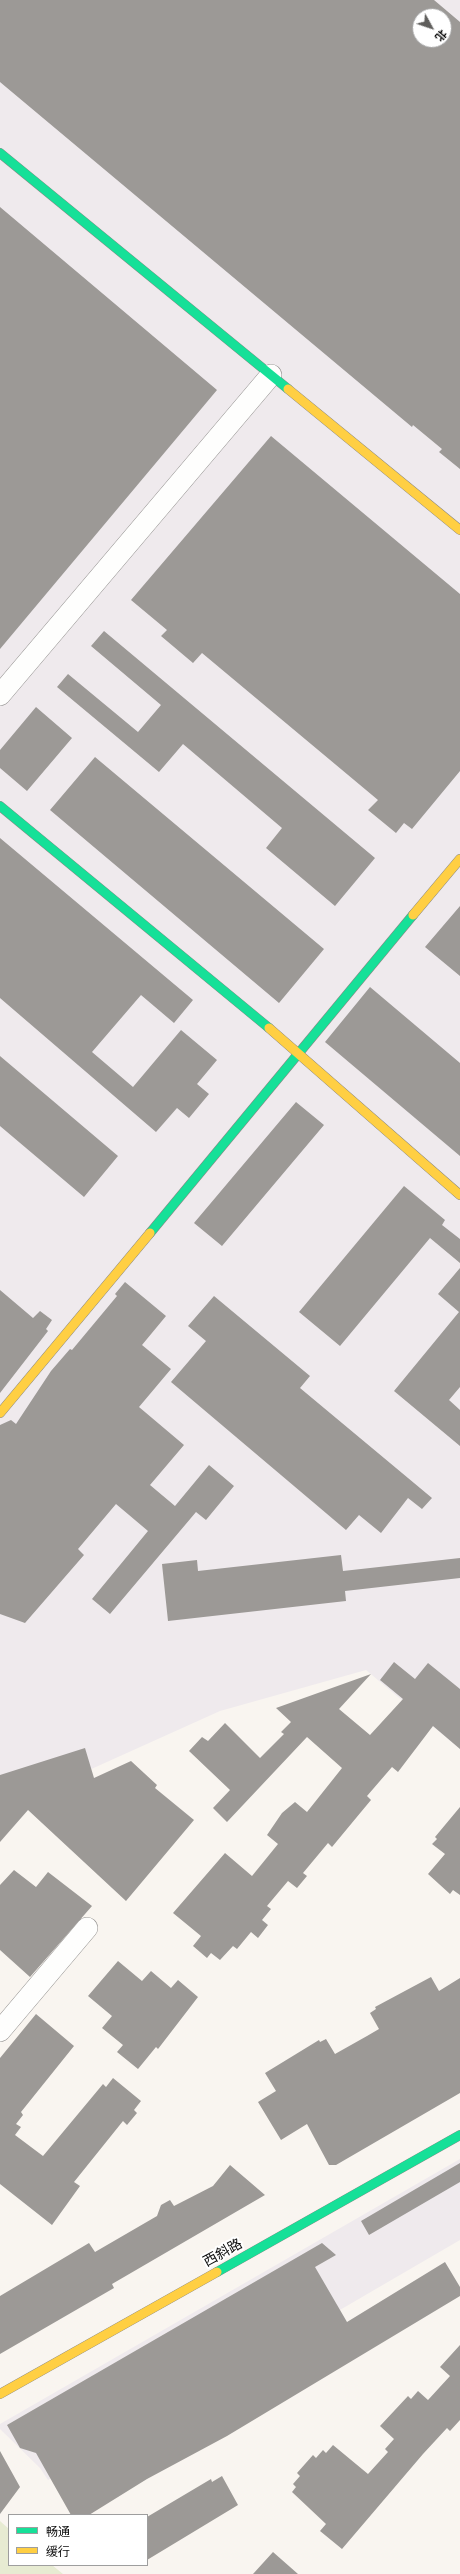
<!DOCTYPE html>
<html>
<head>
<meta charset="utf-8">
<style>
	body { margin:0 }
	#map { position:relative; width:460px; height:2574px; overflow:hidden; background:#f9f5f0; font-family:"Roboto Serif","Noto Sans SC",serif }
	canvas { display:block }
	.legend { position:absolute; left:8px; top:2514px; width:140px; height:52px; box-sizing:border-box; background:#fff; border:1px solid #9e9e9e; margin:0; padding:5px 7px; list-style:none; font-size:12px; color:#0c0c0c }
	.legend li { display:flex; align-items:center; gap:8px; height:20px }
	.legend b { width:20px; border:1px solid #9e9e9e }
	.north { position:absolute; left:412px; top:8px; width:40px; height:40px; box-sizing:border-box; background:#fff; border:1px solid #9e9e9e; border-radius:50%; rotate:130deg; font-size:11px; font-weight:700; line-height:16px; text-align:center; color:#0c0c0c }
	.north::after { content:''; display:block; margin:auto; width:14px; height:18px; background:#5f5e5c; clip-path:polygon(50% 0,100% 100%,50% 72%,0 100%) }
</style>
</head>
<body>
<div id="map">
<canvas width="460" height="2574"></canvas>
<ul class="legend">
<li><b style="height:5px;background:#16e098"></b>畅通</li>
<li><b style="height:5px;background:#ffcf43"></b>缓行</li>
</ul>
<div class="north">北</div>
</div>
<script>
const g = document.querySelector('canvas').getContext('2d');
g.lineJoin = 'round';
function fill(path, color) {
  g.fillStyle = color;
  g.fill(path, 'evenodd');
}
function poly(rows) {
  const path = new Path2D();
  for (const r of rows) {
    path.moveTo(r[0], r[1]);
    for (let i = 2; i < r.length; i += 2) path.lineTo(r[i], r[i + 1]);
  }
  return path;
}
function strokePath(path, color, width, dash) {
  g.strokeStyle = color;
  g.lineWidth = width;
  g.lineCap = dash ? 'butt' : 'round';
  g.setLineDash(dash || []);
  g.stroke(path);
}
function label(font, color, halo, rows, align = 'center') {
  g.font = font + ' "Roboto Serif","Noto Sans SC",serif';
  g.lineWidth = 4;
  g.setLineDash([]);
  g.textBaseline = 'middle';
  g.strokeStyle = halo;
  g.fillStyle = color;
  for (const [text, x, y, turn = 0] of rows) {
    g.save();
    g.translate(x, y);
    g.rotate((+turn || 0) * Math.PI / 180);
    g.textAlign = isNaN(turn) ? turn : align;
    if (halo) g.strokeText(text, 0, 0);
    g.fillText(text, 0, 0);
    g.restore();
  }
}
fill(poly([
	[0,0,460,0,460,1749,366,1670,220,1711,47,1789,0,1841],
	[420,16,444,16,444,40,420,40],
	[460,2159,460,2240,48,2480,40,2468,0,2429,0,2424]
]), '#efeaed');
fill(poly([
	[0,2521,9,2529,9,2565,52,2565,63,2574,0,2574]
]), '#e7ebd2');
fill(poly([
	[0,0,434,0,460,22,460,469,439,452,442,449,413,425,412,427,0,82],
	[420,16,444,16,444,40,420,40],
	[0,207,217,390,0,649],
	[271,436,460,594,460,771,412,829,404,823,396,833,368,810,378,800,202,653,193,663,161,636,167,630,131,600],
	[104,631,375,858,335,906,266,848,282,828,183,744,159,772,57,687,68,674,138,732,161,705,91,646],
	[36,707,72,738,27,791,0,768,0,750],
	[95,757,324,949,279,1003,50,810],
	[0,838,193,1000,174,1023,141,995,92,1052,133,1087,181,1030,217,1060,197,1084,209,1094,189,1118,177,1108,156,1132,0,998],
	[460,906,460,976,425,947],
	[370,987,460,1063,460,1156,325,1042],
	[0,1056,118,1156,84,1197,0,1126],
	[296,1102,324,1125,222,1246,194,1223],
	[404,1186,445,1220,442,1225,460,1239,460,1263,430,1238,340,1346,299,1312],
	[460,1268,460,1387,449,1400,460,1410,460,1446,394,1391,459,1312,438,1294],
	[125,1282,166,1316,142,1345,171,1369,139,1407,184,1445,150,1485,175,1506,209,1465,234,1486,206,1520,196,1512,110,1614,92,1599,148,1531,116,1504,78,1549,84,1555,25,1623,0,1614,0,1425,11,1420,16,1424,51,1371,70,1349,72,1350,117,1296,115,1294],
	[0,1290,33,1318,40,1311,52,1320,46,1329,48,1331,0,1393],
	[214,1296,310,1376,300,1388,432,1498,422,1509,408,1498,381,1533,359,1515,346,1530,171,1382,206,1341,188,1326],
	[341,1555,343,1571,460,1558,460,1578,345,1591,346,1601,168,1621,162,1564,197,1560,198,1571],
	[394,1662,415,1679,428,1663,460,1689,460,1749,433,1726,398,1772,392,1767,367,1796,371,1800,361,1812,332,1847,328,1843,303,1873,307,1876,297,1888,288,1881,267,1906,271,1909,262,1920,268,1925,258,1938,251,1932,237,1949,233,1946,220,1960,211,1953,207,1958,193,1946,201,1936,173,1913,225,1853,252,1876,278,1844,267,1835,282,1813,295,1802,307,1812,342,1768,307,1737,227,1822,213,1808,230,1790,189,1751,202,1737,208,1741,225,1723,260,1758,284,1734,281,1732,291,1722,276,1708,371,1674,339,1709,370,1735,403,1699,380,1680],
	[85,1748,94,1778,131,1761,157,1785,155,1788,194,1820,126,1901,28,1810,0,1842,0,1775],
	[460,1807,460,1895,453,1890,450,1894,428,1874,445,1854,432,1844,437,1839,435,1837],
	[14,1870,36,1887,48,1872,92,1906,30,1977,0,1950,0,1885],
	[118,1961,142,1981,151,1971,171,1988,178,1980,198,1997,158,2049,156,2047,138,2069,117,2052,123,2045,102,2028,112,2016,88,1996],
	[431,1977,439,1991,460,1978,460,2093,336,2165,329,2165,307,2124,281,2140,258,2102,276,2091,265,2073,319,2040,320,2042,326,2039,335,2054,367,2036,379,2029,370,2013,376,2009,375,2007],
	[36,2014,74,2046,21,2112,23,2115,16,2124,21,2127,15,2135,43,2156,103,2084,106,2087,113,2078,141,2101,134,2110,137,2113,127,2125,123,2121,74,2182,80,2186,52,2225,0,2184,0,2058],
	[460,2163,460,2182,369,2235,361,2221],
	[230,2165,265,2195,112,2284,114,2288,0,2354,0,2296,89,2243,95,2252,157,2216,161,2205,170,2200,174,2206,213,2186],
	[322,2243,336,2255,315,2267,347,2322,445,2262,460,2287,460,2296,227,2436,147,2479,89,2515,71,2515,36,2453,20,2448,7,2425],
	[460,2345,460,2420,450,2431,447,2428,423,2454,342,2549,320,2531,326,2524,292,2492,296,2487,293,2484,300,2476,297,2473,313,2455,316,2458,323,2450,326,2453,333,2445,368,2474,388,2452,385,2449,394,2439,380,2426,408,2396,411,2399,418,2391,428,2400,450,2376,440,2367],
	[0,2451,20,2487,0,2514],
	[222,2476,238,2505,147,2560,147,2517,211,2479,212,2482],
	[273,2552,298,2574,253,2574]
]), '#9c9996');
const street = poly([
	[0,695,271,375],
	[0,2031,87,1928]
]);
const fast = poly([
	[0,153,288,389],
	[0,806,269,1028],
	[150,1233,413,915],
	[217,2272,460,2135]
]);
const slow = poly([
	[288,389,460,530],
	[413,915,460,859],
	[269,1028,460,1195],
	[0,1413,150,1233],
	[0,2394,217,2272]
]);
strokePath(street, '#93918f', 22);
strokePath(fast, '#898885', 10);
strokePath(slow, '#898885', 10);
strokePath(street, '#fefefd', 21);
strokePath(fast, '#16e098', 9);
strokePath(slow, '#ffcf43', 9);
label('14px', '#0c0c0c', '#fff', [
	["西斜路",223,2253,-29]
]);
</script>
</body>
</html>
